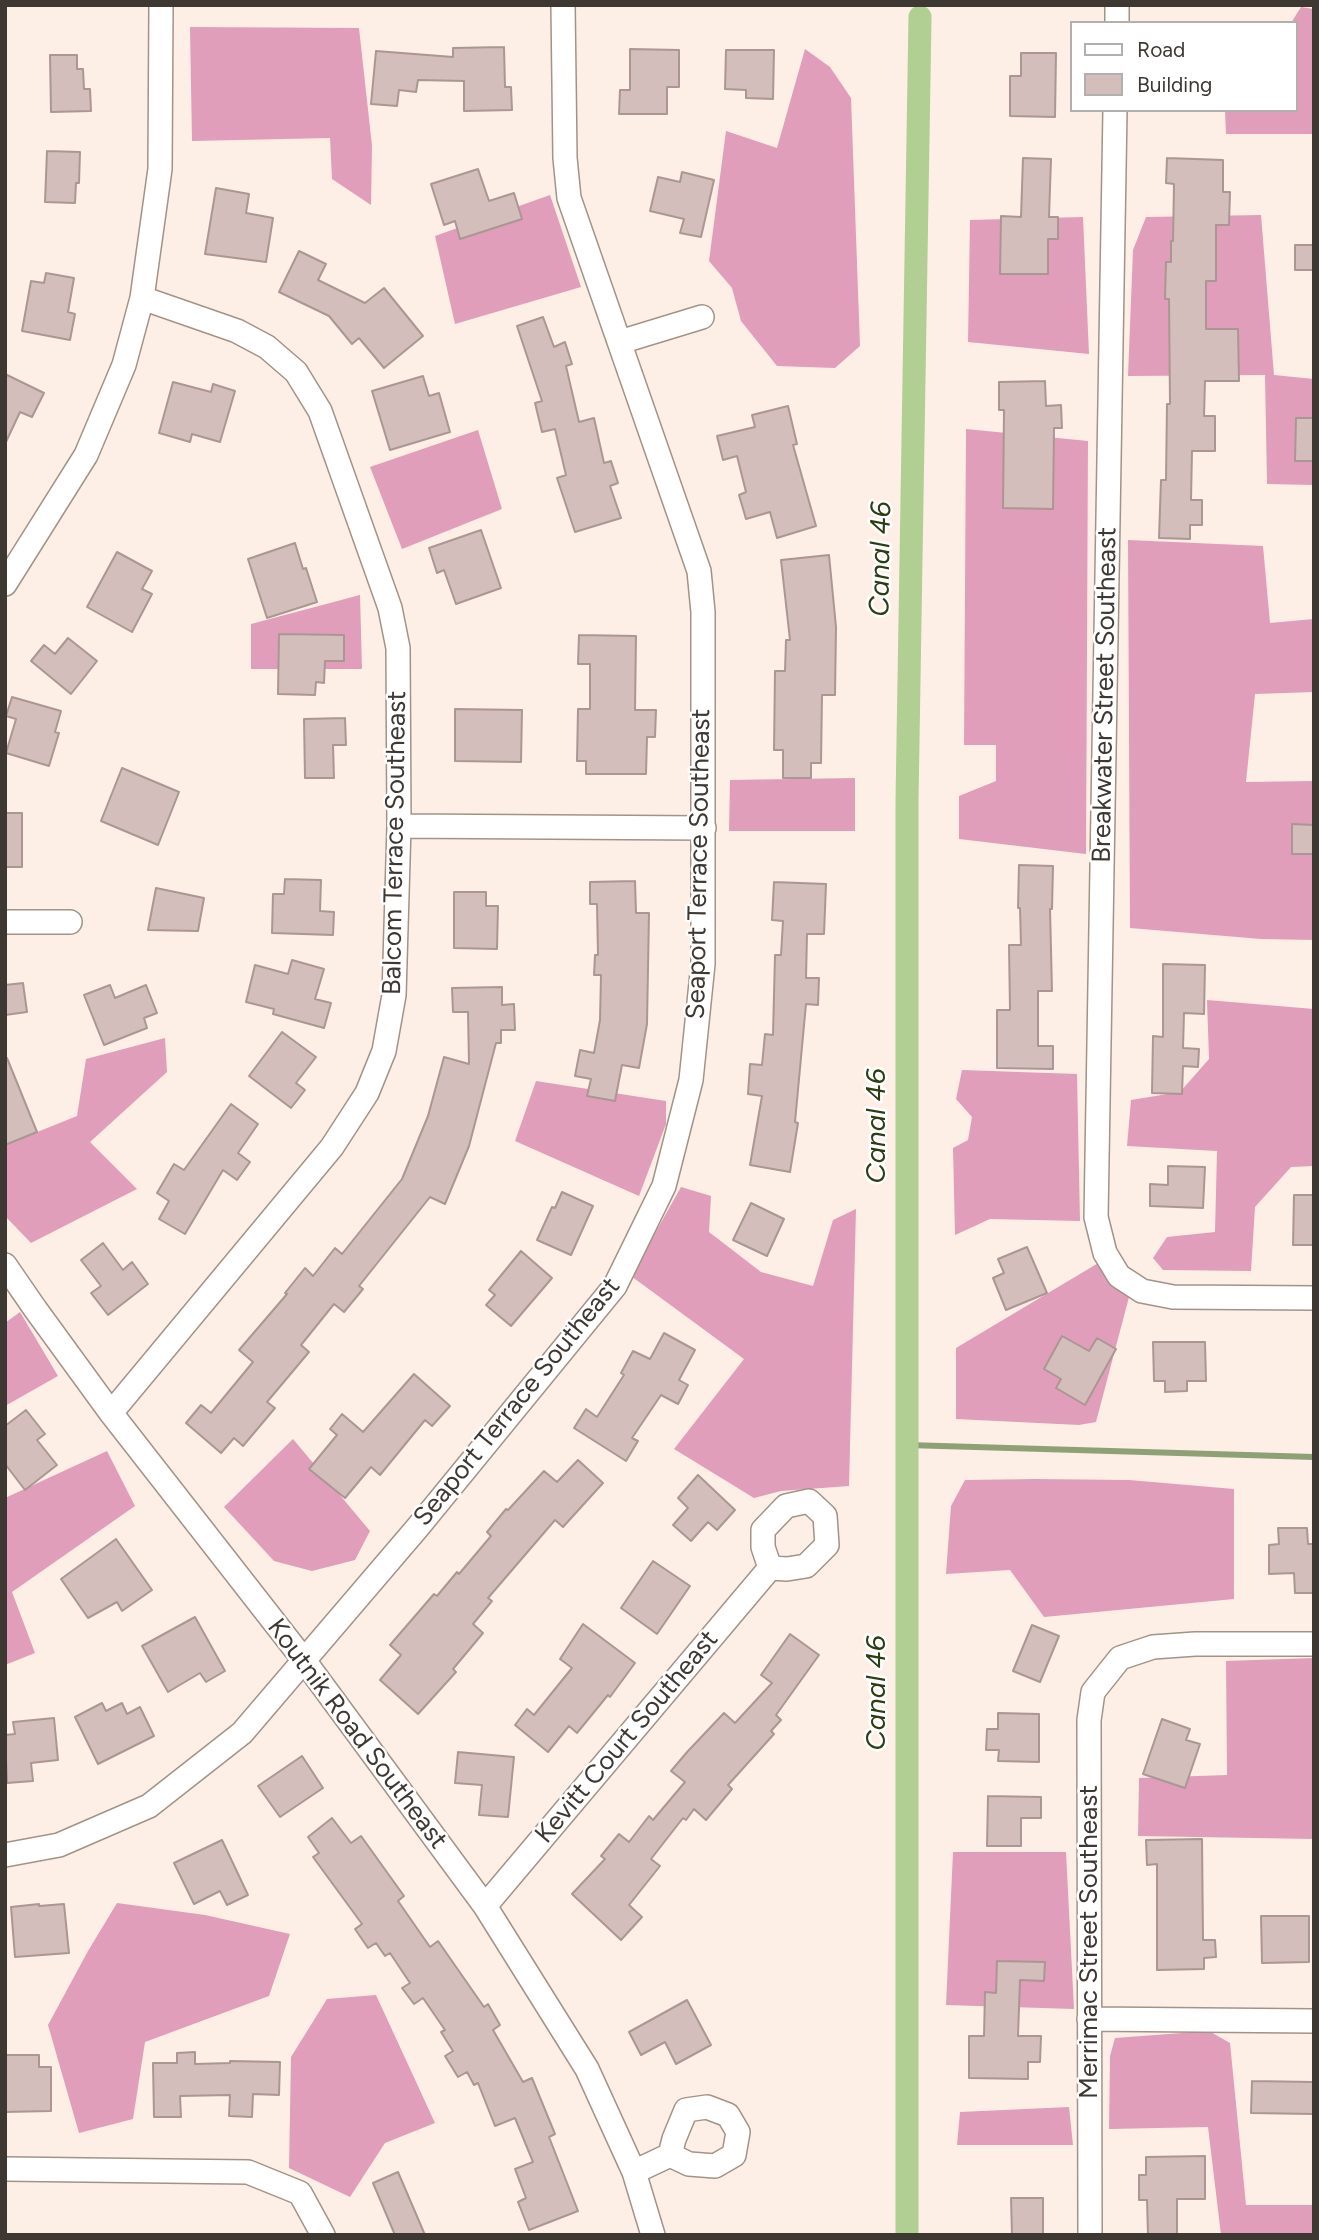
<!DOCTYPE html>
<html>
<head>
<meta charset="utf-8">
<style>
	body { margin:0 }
	#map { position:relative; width:1319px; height:2240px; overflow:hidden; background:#fdefe5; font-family:Figtree,sans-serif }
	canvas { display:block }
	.frame { position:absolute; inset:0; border:7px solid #3e3833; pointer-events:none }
	.legend { position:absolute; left:1070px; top:21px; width:228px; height:91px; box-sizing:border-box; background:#fff; border:2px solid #b2afad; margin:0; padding:9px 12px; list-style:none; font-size:21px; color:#3e3833 }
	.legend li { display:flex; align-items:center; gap:14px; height:35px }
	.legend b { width:35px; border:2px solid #b2afad }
</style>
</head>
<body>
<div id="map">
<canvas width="1319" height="2240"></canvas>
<div class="frame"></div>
<ul class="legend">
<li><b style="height:9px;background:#fff"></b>Road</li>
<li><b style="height:19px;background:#d4bebb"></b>Building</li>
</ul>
</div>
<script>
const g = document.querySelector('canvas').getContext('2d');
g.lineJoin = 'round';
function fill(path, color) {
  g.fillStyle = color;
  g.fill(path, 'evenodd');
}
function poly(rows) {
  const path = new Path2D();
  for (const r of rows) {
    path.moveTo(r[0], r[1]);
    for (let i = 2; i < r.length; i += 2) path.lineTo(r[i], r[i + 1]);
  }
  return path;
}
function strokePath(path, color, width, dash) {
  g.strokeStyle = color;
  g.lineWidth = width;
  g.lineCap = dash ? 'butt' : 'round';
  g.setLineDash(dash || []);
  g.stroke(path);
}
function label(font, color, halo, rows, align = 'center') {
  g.font = font + ' Figtree,sans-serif';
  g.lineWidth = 5;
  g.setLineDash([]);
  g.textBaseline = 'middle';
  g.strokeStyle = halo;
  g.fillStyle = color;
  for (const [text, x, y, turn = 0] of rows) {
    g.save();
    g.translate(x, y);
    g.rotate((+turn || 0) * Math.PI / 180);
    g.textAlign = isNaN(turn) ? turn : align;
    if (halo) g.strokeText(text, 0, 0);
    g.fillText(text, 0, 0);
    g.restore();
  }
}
fill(poly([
	[1301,7,1314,9,1314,134,1226,134,1225,110,1296,110,1296,23,1291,23],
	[190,27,359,28,372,146,371,205,332,179,330,138,192,141],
	[805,49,830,67,851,98,860,346,835,368,777,366,741,321,732,288,709,261,726,131,777,148],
	[550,195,581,287,455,324,435,236],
	[1261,215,1274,375,1314,379,1314,485,1267,484,1265,375,1128,376,1133,250,1146,217],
	[1083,217,1089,354,968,342,970,220],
	[966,429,1088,441,1086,854,959,839,959,796,996,781,996,745,964,745],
	[478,430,502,509,402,549,370,467],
	[1128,540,1263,546,1270,623,1314,619,1314,692,1255,694,1246,782,1314,781,1314,940,1261,939,1130,928],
	[360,595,362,669,251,669,251,624],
	[855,778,855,831,729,831,730,780],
	[1207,1000,1314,1009,1314,1166,1291,1167,1255,1207,1251,1271,1163,1270,1153,1258,1167,1237,1215,1232,1217,1151,1127,1146,1131,1100,1180,1092,1209,1059],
	[165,1038,167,1072,90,1142,137,1189,31,1243,5,1216,5,1145,77,1116,86,1059],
	[962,1070,1077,1074,1080,1221,990,1219,955,1235,953,1148,968,1140,972,1117,956,1099],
	[536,1081,666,1101,666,1124,639,1196,515,1141],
	[681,1187,711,1196,709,1232,761,1272,813,1286,833,1220,856,1209,849,1486,781,1491,754,1498,674,1449,744,1359,631,1276],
	[1100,1262,1118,1290,1129,1297,1096,1422,1079,1425,956,1419,956,1348],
	[20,1312,58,1376,5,1406,5,1323],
	[293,1439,370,1531,355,1560,312,1571,274,1561,224,1507],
	[107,1451,135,1506,12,1592,35,1653,5,1665,5,1498],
	[1037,1479,1129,1480,1234,1489,1234,1599,1044,1617,1010,1570,946,1574,951,1506,965,1480],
	[1314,1658,1314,1839,1138,1836,1139,1778,1227,1775,1226,1661],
	[953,1852,1066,1852,1074,2009,946,2005],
	[117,1903,205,1915,290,1934,269,1996,145,2042,133,2119,79,2133,48,2025,88,1951],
	[376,1995,435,2123,385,2143,350,2197,289,2168,291,2057,327,1999],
	[1209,2031,1230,2043,1246,2205,1314,2205,1314,2235,1221,2235,1208,2127,1109,2129,1110,2056,1115,2038],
	[1069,2107,1073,2145,957,2145,960,2112]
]), '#e09eba');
strokePath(poly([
	[907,1445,1314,1457]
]), '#8ea176', 6);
strokePath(poly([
	[907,2235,907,801,920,17]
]), '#b1ce93', 23);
const building = poly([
	[504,47,505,87,511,87,512,110,464,111,464,81,418,80,416,92,399,90,397,106,371,104,376,51,453,57,453,48,504,47],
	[630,49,679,50,679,87,667,87,667,114,619,114,620,90,630,90,630,49],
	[726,50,774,50,773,99,746,98,746,90,725,89,726,50],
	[1021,53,1056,53,1055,117,1010,116,1010,76,1021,76,1021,53],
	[50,55,77,55,77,69,83,69,84,89,90,89,91,111,51,112,50,55],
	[47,151,80,152,79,183,76,183,75,203,45,202,47,151],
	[1023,158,1051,159,1049,217,1058,217,1058,239,1048,239,1048,274,1000,274,1001,216,1021,217,1023,158],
	[1167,158,1223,160,1223,192,1230,192,1229,225,1216,225,1216,281,1206,281,1206,329,1238,329,1239,381,1205,381,1204,416,1215,416,1215,451,1192,451,1191,500,1202,500,1202,525,1190,525,1190,539,1159,538,1161,480,1166,480,1167,404,1170,404,1169,299,1165,299,1166,262,1171,262,1171,241,1173,241,1174,184,1166,183,1167,158],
	[478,169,489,201,514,193,522,219,460,239,455,221,444,225,431,184,478,169],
	[682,172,714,180,701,237,680,233,684,219,650,211,658,177,680,182,682,172],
	[216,188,249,194,246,213,273,218,266,262,205,254,216,188],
	[1295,245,1314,245,1314,270,1295,270,1295,245],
	[299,251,326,264,318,280,365,303,384,288,423,336,384,368,359,338,352,344,329,316,279,292,299,251],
	[46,273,74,278,68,312,75,314,70,340,22,331,31,281,44,283,46,273],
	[543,317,554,347,565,342,572,364,566,366,579,422,594,418,604,463,611,461,618,483,610,486,621,518,575,532,557,478,566,475,555,429,542,432,535,403,542,401,517,326,543,317],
	[5,374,44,393,32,417,20,412,5,444,5,374],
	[423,376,429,396,439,393,450,432,390,450,372,391,423,376],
	[1045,381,1046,406,1061,405,1062,428,1054,428,1053,509,1003,508,1004,410,999,410,999,382,1045,381],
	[173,382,211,392,213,384,235,391,220,442,192,434,190,442,159,433,173,382],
	[788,406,797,444,793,445,816,526,777,538,770,512,746,519,739,495,746,492,737,456,723,460,717,436,755,427,752,415,788,406],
	[1296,418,1314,418,1314,461,1295,461,1296,418],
	[481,530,501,588,456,604,444,570,437,573,429,548,481,530],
	[295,543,303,569,306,568,317,602,267,618,248,559,295,543],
	[117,552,152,571,142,589,152,594,132,632,87,607,117,552],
	[829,555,836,627,835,695,822,695,821,763,811,763,811,778,783,778,783,750,774,750,775,671,785,671,786,640,790,640,781,560,829,555],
	[279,634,344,635,344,661,325,661,324,683,316,682,315,695,278,694,279,634],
	[579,635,636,636,635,710,656,710,655,737,647,737,646,774,586,774,586,761,577,761,578,709,590,709,590,664,578,664,579,635],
	[68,638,97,661,71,694,31,661,44,645,55,654,68,638],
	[12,697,61,711,55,732,59,733,49,766,6,753,16,719,6,716,12,697],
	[455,709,522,710,521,762,455,761,455,709],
	[345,718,346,745,333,745,334,778,305,778,304,719,345,718],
	[122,768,179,792,158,845,101,821,122,768],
	[5,813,22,813,22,867,5,867,5,813],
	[1292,824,1314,825,1314,854,1292,854,1292,824],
	[1019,865,1053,866,1052,909,1050,909,1052,991,1038,991,1038,1046,1053,1046,1053,1069,997,1068,997,1010,1010,1010,1009,945,1021,945,1020,908,1018,908,1019,865],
	[285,879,321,880,320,911,334,912,333,935,272,933,273,894,284,894,285,879],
	[635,881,636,913,649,913,647,1024,639,1068,622,1065,615,1101,587,1096,591,1079,575,1076,580,1050,594,1053,600,1020,601,975,594,975,595,955,598,955,597,904,590,904,590,882,635,881],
	[774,882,826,884,824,934,807,934,806,978,819,978,818,1005,806,1004,795,1122,798,1123,790,1172,750,1165,762,1096,748,1094,750,1064,762,1065,765,1034,773,1035,775,955,781,955,783,921,772,920,774,882],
	[156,888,204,898,198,931,148,930,156,888],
	[454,892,486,892,486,906,498,906,497,949,454,948,454,892],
	[292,960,324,969,315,999,331,1003,324,1028,273,1014,274,1009,246,1002,255,965,288,974,292,960],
	[1163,964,1205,965,1204,1014,1184,1013,1183,1048,1199,1049,1198,1067,1183,1066,1182,1094,1152,1093,1153,1036,1163,1037,1163,964],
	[23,983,27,1012,5,1015,5,985,23,983],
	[110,985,115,998,146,985,157,1013,144,1018,147,1028,104,1045,84,995,110,985],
	[502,987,502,1005,514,1004,515,1030,501,1030,501,1043,496,1043,469,1146,445,1204,430,1197,359,1286,363,1289,344,1312,334,1304,301,1345,309,1352,267,1402,275,1408,243,1446,234,1438,221,1453,186,1423,201,1405,211,1413,253,1362,239,1350,287,1294,285,1293,305,1268,313,1276,335,1248,342,1254,402,1179,428,1116,444,1057,469,1064,468,1012,453,1012,452,988,502,987],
	[282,1032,316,1057,296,1083,305,1090,291,1108,249,1076,282,1032],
	[5,1058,7,1058,37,1132,5,1145,5,1058],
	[231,1104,258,1124,238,1153,250,1162,237,1180,223,1170,185,1234,159,1219,169,1201,157,1193,174,1164,184,1170,231,1104],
	[1168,1166,1205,1167,1203,1208,1150,1206,1150,1184,1168,1185,1168,1166],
	[562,1192,593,1206,571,1255,537,1240,552,1207,555,1208,562,1192],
	[1294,1195,1314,1195,1314,1245,1293,1245,1294,1195],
	[751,1203,784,1219,767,1256,733,1240,751,1203],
	[103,1243,123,1270,132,1262,148,1284,108,1315,91,1293,101,1286,81,1260,103,1243],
	[1027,1247,1047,1293,1006,1310,993,1278,1004,1273,998,1259,1027,1247],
	[521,1251,552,1278,511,1326,486,1305,495,1295,489,1290,521,1251],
	[664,1333,695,1350,679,1380,688,1385,678,1404,661,1395,632,1438,638,1441,626,1461,574,1428,586,1409,597,1417,624,1375,621,1373,633,1351,650,1359,664,1333],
	[1062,1336,1089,1351,1097,1338,1116,1349,1085,1405,1056,1388,1061,1379,1044,1369,1062,1336],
	[1153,1342,1205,1342,1206,1381,1187,1381,1187,1391,1165,1392,1165,1381,1154,1381,1153,1342],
	[414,1374,450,1406,432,1426,425,1420,380,1475,371,1467,345,1498,309,1469,337,1435,330,1429,342,1414,363,1432,414,1374],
	[26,1410,45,1434,37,1440,57,1465,25,1490,5,1464,5,1426,26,1410],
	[578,1460,603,1483,563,1527,555,1520,488,1598,492,1601,473,1624,483,1633,453,1669,456,1672,418,1714,380,1680,401,1655,390,1645,434,1594,437,1596,457,1572,459,1574,491,1536,487,1532,506,1509,508,1510,544,1471,557,1482,578,1460],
	[698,1475,735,1510,717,1530,708,1522,691,1541,673,1525,688,1508,678,1498,698,1475],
	[1278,1528,1307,1528,1308,1544,1314,1544,1314,1593,1295,1593,1294,1573,1269,1574,1269,1545,1279,1544,1278,1528],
	[116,1539,152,1590,122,1611,117,1602,88,1618,61,1579,116,1539],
	[653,1561,690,1586,657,1634,621,1608,653,1561],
	[195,1617,225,1671,206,1682,200,1673,168,1692,142,1646,195,1617],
	[583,1624,635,1663,610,1697,608,1695,577,1733,569,1726,548,1752,515,1725,527,1709,534,1715,572,1668,560,1659,583,1624],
	[1032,1625,1059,1636,1040,1682,1013,1671,1032,1625],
	[790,1634,819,1655,776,1715,781,1720,771,1731,774,1734,728,1785,732,1789,706,1820,694,1809,686,1820,683,1818,651,1859,660,1866,629,1905,642,1917,621,1940,572,1894,605,1859,601,1856,619,1834,629,1842,649,1816,653,1820,685,1782,671,1771,688,1751,724,1713,735,1723,772,1683,761,1675,790,1634],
	[102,1703,106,1711,122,1703,127,1714,140,1707,154,1736,98,1764,75,1717,102,1703],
	[998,1713,1039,1714,1039,1762,998,1761,999,1750,986,1750,987,1729,998,1729,998,1713],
	[54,1718,58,1760,31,1763,33,1781,7,1783,5,1735,15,1734,13,1722,54,1718],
	[1162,1719,1190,1729,1186,1740,1200,1744,1185,1788,1143,1774,1162,1719],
	[458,1752,514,1757,508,1817,479,1815,482,1785,455,1783,458,1752],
	[302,1756,323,1788,280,1817,258,1786,302,1756],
	[988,1796,1041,1797,1041,1818,1021,1818,1021,1846,987,1846,988,1796],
	[332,1818,351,1843,361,1836,404,1896,398,1901,430,1947,438,1941,484,2007,488,2004,500,2025,493,2030,523,2082,532,2078,555,2134,549,2137,578,2211,529,2230,518,2202,526,2198,515,2169,533,2162,515,2118,495,2126,478,2083,474,2085,467,2072,458,2077,445,2056,453,2051,441,2032,445,2030,423,1998,414,2004,402,1988,410,1983,390,1953,385,1956,376,1943,368,1948,355,1929,362,1924,313,1857,319,1853,308,1837,332,1818],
	[1202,1839,1203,1940,1215,1940,1216,1957,1204,1958,1204,1969,1157,1970,1157,1864,1147,1865,1146,1840,1202,1839],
	[222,1840,248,1895,227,1905,220,1891,194,1904,174,1863,222,1840],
	[39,1904,39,1906,64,1904,69,1953,15,1957,11,1907,39,1904],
	[1261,1916,1309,1916,1309,1962,1262,1963,1261,1916],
	[997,1961,1045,1962,1044,1981,1020,1980,1018,2036,1041,2036,1040,2062,1028,2062,1028,2079,969,2078,969,2036,984,2036,985,1992,996,1993,997,1961],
	[687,2000,711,2045,676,2064,665,2042,641,2055,629,2032,687,2000],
	[195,2052,195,2064,230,2063,230,2061,280,2062,279,2095,253,2094,252,2117,229,2116,230,2095,180,2096,181,2117,154,2117,153,2063,177,2063,177,2053,195,2052],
	[5,2055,39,2055,39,2067,51,2067,51,2111,5,2112,5,2055],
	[1252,2081,1313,2082,1313,2114,1251,2113,1252,2081],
	[1205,2156,1205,2199,1177,2199,1177,2235,1148,2235,1147,2200,1139,2200,1139,2175,1146,2175,1146,2157,1205,2156],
	[398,2172,425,2235,395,2235,373,2183,398,2172],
	[1011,2198,1043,2198,1043,2235,1012,2235,1011,2198]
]);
fill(building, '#d4bebb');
strokePath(building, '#ab9693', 2);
const minor = poly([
	[1117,23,1117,5],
	[1115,110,1096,1217,1105,1253,1119,1276,1142,1291,1173,1297,1314,1298],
	[620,342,702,317],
	[5,584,86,455,124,365,142,298,160,169,161,5],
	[399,826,704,828],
	[5,922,70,922],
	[5,1265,36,1310,111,1413,303,1659,485,1906,587,2069,634,2172,653,2235],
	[111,1413,332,1147,367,1093,384,1051,394,995,399,826,398,648,390,608,320,411,296,372,267,347,237,331,142,298],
	[5,1855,59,1845,149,1806,242,1733,418,1527,615,1286,664,1186,691,1080,703,964,703,612,699,571,569,198,565,158,563,5],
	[485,1906,770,1568,787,1569,806,1566,827,1545,825,1516,809,1501,786,1506,763,1530,763,1547,770,1568],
	[1089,2019,1314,2021],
	[5,2169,248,2172,300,2193,323,2235],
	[634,2172,670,2155,689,2164,715,2166,734,2155,738,2132,728,2115,707,2107,686,2110,674,2139,670,2155],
	[1090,2235,1089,1720,1093,1692,1120,1658,1153,1647,1195,1644,1314,1644]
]);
strokePath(minor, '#a29387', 26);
strokePath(minor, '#fff', 23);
label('26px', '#3e3833', '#fff', [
	["Breakwater Street Southeast",1105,695,-89],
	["Balcom Terrace Southeast",395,843,-89],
	["Seaport Terrace Southeast",699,864,-89],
	["Seaport Terrace Southeast",517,1402,-51],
	["Koutnik Road Southeast",357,1734,53],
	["Kevitt Court Southeast",627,1737,-50],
	["Merrimac Street Southeast",1089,1942,-90]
]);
label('italic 28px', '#2b3e13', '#fff', [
	["Canal 46",881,559,-89],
	["Canal 46",877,1126,-90],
	["Canal 46",877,1693,-90]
]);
</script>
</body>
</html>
